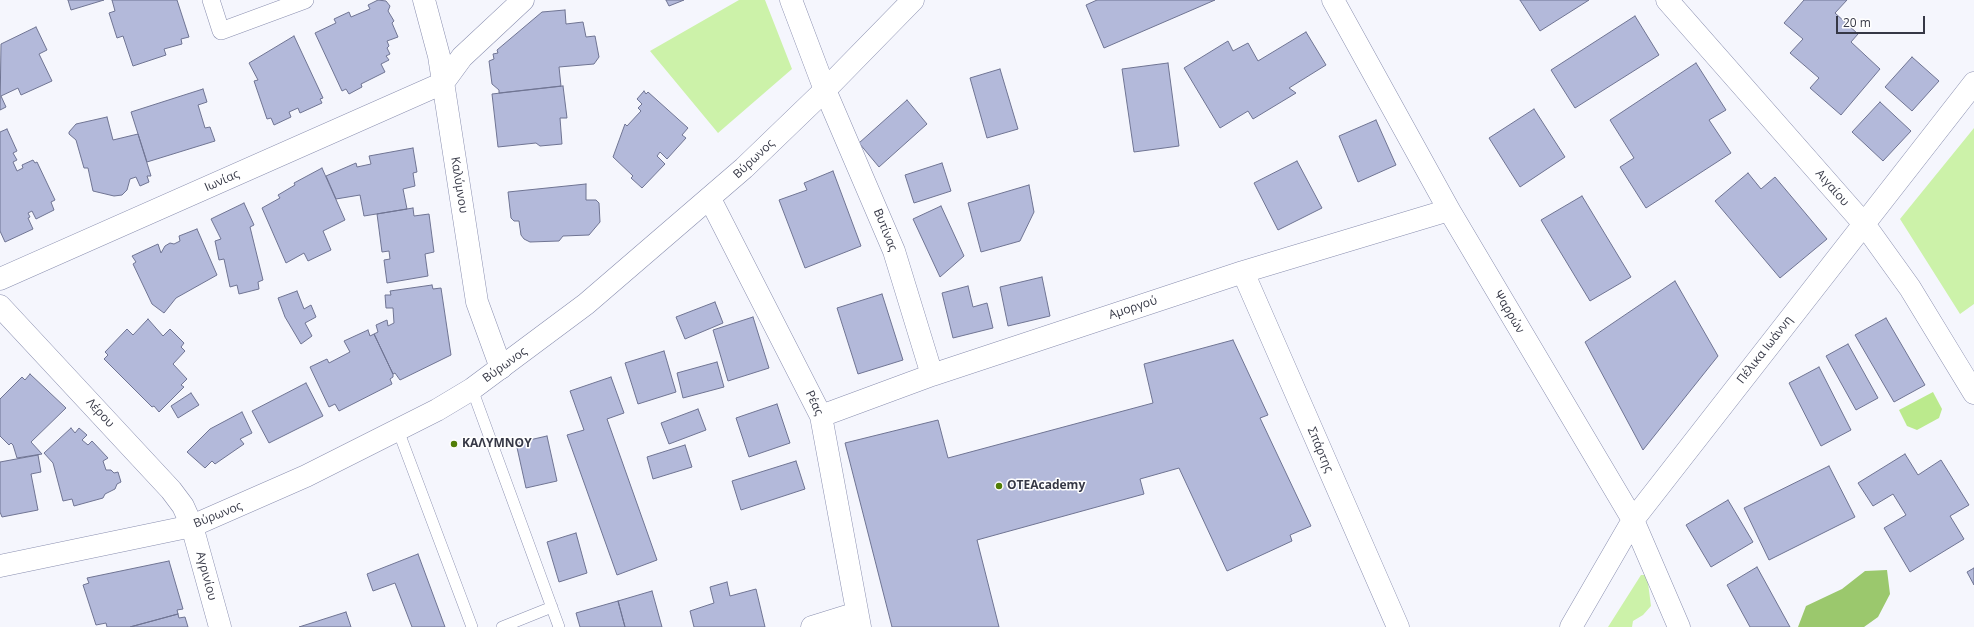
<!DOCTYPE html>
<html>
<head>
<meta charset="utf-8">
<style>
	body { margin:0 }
	#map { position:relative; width:1974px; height:627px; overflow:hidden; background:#f5f6fd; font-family:"Open Sans",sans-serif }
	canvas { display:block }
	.scale { position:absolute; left:1836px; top:16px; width:89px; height:18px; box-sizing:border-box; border:2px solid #363846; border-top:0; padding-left:5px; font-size:12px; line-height:14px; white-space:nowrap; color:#363846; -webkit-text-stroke:3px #fff; paint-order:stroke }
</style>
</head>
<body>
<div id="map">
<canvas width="1974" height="627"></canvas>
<div class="scale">20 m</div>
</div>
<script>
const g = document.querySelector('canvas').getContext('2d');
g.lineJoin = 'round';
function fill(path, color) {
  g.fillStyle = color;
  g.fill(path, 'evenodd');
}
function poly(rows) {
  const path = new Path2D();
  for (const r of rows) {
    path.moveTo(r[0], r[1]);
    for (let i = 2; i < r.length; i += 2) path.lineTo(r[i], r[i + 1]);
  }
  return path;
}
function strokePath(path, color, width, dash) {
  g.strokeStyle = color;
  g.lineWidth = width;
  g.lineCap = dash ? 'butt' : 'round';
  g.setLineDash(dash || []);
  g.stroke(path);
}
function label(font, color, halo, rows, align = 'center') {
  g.font = font + ' "Open Sans",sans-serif';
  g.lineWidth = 3;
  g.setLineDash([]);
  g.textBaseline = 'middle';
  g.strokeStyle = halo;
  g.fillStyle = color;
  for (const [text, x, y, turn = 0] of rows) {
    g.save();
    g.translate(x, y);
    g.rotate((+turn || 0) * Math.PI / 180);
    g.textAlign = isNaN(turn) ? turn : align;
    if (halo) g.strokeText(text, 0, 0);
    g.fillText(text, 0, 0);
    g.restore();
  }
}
fill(poly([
	[739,0,765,0,792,69,718,133,650,51],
	[1974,128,1974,304,1960,314,1900,219],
	[1641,575,1647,575,1651,606,1643,615,1633,621,1632,627,1608,627]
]), '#ccf2a9');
fill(poly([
	[1887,570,1890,594,1878,617,1864,627,1798,627,1806,606,1842,589,1865,571]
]), '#9bc86d');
fill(poly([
	[1933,392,1942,409,1939,418,1917,430,1907,426,1899,410]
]), '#bbea8d');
const building = poly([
	[68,0,104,0,71,10,68,0],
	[112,0,177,0,189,37,181,39,182,44,164,49,166,55,133,66,123,36,117,38,109,13,115,11,112,0],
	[378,0,386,1,390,6,388,11,394,21,392,23,398,37,387,41,389,46,387,48,390,54,386,56,389,60,381,64,385,72,361,84,362,87,349,94,346,89,342,91,315,33,336,23,334,19,349,12,351,17,370,9,368,5,378,0],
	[666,0,684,0,669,6,666,0],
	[1097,0,1215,0,1104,48,1086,5,1097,0],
	[1520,0,1589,0,1540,31,1520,0],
	[1804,0,1847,0,1835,13,1858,34,1851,42,1880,69,1841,115,1810,88,1819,78,1790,53,1803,39,1784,23,1804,0],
	[565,10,566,24,583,22,586,37,595,36,599,57,594,64,559,67,561,86,499,93,499,90,492,84,489,61,494,59,493,54,498,53,497,50,542,12,565,10],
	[1635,16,1659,55,1575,108,1551,70,1635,16],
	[36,27,47,50,39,54,52,81,21,95,18,88,1,96,6,107,0,110,1,44,36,27],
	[1306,32,1326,65,1289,88,1296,93,1253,119,1248,111,1220,128,1184,68,1228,41,1233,51,1248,43,1258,61,1306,32],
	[294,36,323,98,320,99,322,103,300,113,298,108,289,112,291,117,274,125,271,118,267,119,254,81,258,80,249,63,294,36],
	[1912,57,1939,81,1912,111,1885,87,1912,57],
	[1168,63,1179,146,1134,152,1122,69,1168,63],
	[1696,63,1726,110,1709,120,1731,153,1646,208,1620,167,1634,158,1610,120,1696,63],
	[1000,69,1018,129,987,138,970,78,1000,69],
	[563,86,567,118,560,118,562,144,540,146,536,143,498,147,492,94,563,86],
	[203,89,207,102,198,105,205,128,210,127,215,141,147,162,131,112,203,89],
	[644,91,646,94,648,92,688,128,682,135,686,138,667,159,660,152,657,156,665,164,642,188,631,178,633,176,613,157,625,124,627,126,641,111,638,108,642,104,637,99,644,91],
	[907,100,927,124,879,167,859,143,907,100],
	[1880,102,1911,131,1883,161,1852,132,1880,102],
	[1534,109,1565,157,1520,187,1489,138,1534,109],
	[107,117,113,140,138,134,151,176,147,176,149,182,140,186,136,177,130,179,127,190,122,195,114,196,93,191,88,168,84,168,76,140,69,134,69,132,76,124,107,117],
	[1376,120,1396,165,1358,182,1339,136,1376,120],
	[7,129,17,151,13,153,17,160,13,162,17,171,23,168,22,165,33,160,35,163,37,162,55,200,51,202,54,210,36,219,32,211,28,213,30,217,28,218,33,229,5,242,0,231,0,132,7,129],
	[413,148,417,172,413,173,415,186,403,189,407,209,364,216,360,195,336,199,326,176,356,163,357,167,371,164,369,156,413,148],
	[1297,161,1322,208,1278,230,1254,183,1297,161],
	[942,163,951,191,914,203,905,175,942,163],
	[322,168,345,220,323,231,331,250,308,261,304,253,286,263,262,208,280,198,278,195,295,185,294,183,322,168],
	[833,171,861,246,805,268,779,200,807,190,804,183,833,171],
	[1748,173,1761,189,1775,177,1827,239,1780,278,1715,201,1748,173],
	[586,184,586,200,596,200,599,203,600,222,589,235,563,236,559,241,530,242,524,239,521,235,519,221,514,221,511,218,508,192,586,184],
	[1029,185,1034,212,1020,241,981,252,968,203,1029,185],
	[1582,196,1631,277,1590,301,1541,220,1582,196],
	[244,203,254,225,250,227,263,280,258,282,259,289,239,294,237,285,230,287,224,259,219,260,215,241,221,239,211,219,244,203],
	[941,206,964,256,940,277,913,219,941,206],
	[413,208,414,216,429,214,434,252,425,254,428,276,387,283,384,260,390,259,389,251,382,252,377,214,413,208],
	[197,229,217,275,176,298,164,313,152,304,133,264,136,262,132,256,158,244,161,253,165,246,170,243,174,244,180,241,179,236,197,229],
	[1042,277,1050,316,1008,326,1000,287,1042,277],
	[1675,281,1718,356,1643,450,1585,342,1675,281],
	[432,285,433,289,441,288,451,355,400,380,395,373,393,374,374,334,378,332,376,325,387,320,388,326,394,323,393,308,386,308,385,295,391,295,390,291,432,285],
	[968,286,973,307,987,303,993,328,953,338,942,293,968,286],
	[297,291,304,309,311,305,316,317,305,323,312,336,301,344,285,317,278,298,297,291],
	[882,294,903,360,858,374,837,308,882,294],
	[715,302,723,323,685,339,676,317,715,302],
	[753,317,769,368,728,381,713,330,753,317],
	[1886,318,1925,385,1894,402,1855,335,1886,318],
	[148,319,163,336,170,329,184,343,181,347,185,351,173,364,187,379,181,385,184,387,159,412,154,406,152,407,104,359,108,355,105,352,127,329,133,335,148,319],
	[368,330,370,336,374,334,393,374,393,377,390,379,392,384,339,411,335,404,329,407,310,367,327,359,329,363,350,352,344,341,368,330],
	[1233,340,1268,415,1260,418,1311,526,1290,535,1292,541,1227,571,1179,468,1140,479,1144,494,977,540,999,627,892,627,845,443,938,420,948,458,1153,403,1144,364,1233,340],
	[1848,344,1878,398,1856,410,1826,356,1848,344],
	[664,351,676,392,638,404,625,363,664,351],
	[717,362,724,387,683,398,677,373,717,362],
	[1819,367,1851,430,1821,446,1789,383,1819,367],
	[30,374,66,408,31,442,42,454,17,458,13,445,11,443,9,445,0,436,0,399,22,377,25,380,30,374],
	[611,377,624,413,607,419,657,560,617,575,567,435,584,430,570,391,611,377],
	[306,383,323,416,269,443,252,411,306,383],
	[191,393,199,405,178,418,171,406,191,393],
	[777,404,790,443,749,457,736,418,777,404],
	[698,409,706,430,669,444,661,423,698,409],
	[242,412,252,433,240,439,244,444,215,464,212,461,205,468,187,452,210,429,242,412],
	[71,428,75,433,79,428,87,435,82,440,88,445,92,441,108,458,103,461,106,470,111,470,114,473,118,472,121,482,117,484,115,489,105,494,103,498,74,506,72,499,63,501,53,463,44,453,71,428],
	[547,436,557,481,526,488,516,443,547,436],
	[685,445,692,467,653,479,647,457,685,445],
	[1905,454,1918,475,1941,460,1969,505,1950,516,1964,539,1910,572,1884,528,1906,515,1893,494,1873,506,1858,483,1905,454],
	[38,455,41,472,31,474,38,510,2,517,0,512,0,462,38,455],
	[796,461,805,489,741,510,732,481,796,461],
	[1829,466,1855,517,1769,560,1744,508,1829,466],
	[1728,500,1753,542,1711,567,1686,525,1728,500],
	[576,533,587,573,559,582,547,542,576,533],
	[418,554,445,627,412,627,395,583,373,591,367,574,418,554],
	[169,561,183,609,177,610,178,614,130,627,107,627,106,623,96,625,83,585,89,583,87,578,169,561],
	[1757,567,1790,627,1750,627,1727,585,1757,567],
	[1974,568,1974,585,1967,572,1974,568],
	[727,582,730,596,756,589,765,627,694,627,690,611,714,603,710,587,727,582],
	[652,591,662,627,625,627,618,601,652,591],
	[618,601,625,627,580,627,576,613,618,601],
	[346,612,351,627,299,627,346,612],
	[178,614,179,618,185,617,188,627,130,627,178,614]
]);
fill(building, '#b3b9da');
strokePath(building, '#6f7493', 1);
const service = poly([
	[472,389,559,627],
	[398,430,472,627],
	[502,627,552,607]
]);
const pedestrian = poly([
	[211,0,221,31,305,0]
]);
const minor = poly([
	[424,0,439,56,477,302,501,368],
	[1333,0,1449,210,1633,520,1679,627],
	[1667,0,1864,224,1910,288,1974,393],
	[825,90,894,251,932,375],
	[710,199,821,416,860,627],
	[1243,272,1398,627],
	[0,279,443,83,462,57,523,0],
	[0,306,171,490,183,506,192,526,220,627],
	[821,416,932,375,1243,272,1449,210],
	[812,627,857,613],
	[1571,627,1633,520,1974,83]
]);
const tertiary = poly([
	[791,0,825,90],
	[0,566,192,526,306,476,437,410,472,389,586,304,744,168,825,90,913,0]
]);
strokePath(service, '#898eaf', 12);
strokePath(pedestrian, '#898eaf', 18);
strokePath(minor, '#898eaf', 23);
strokePath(tertiary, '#898eaf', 23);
strokePath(service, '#fff', 11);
strokePath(pedestrian, '#fff', 17);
strokePath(minor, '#fff', 22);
strokePath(tertiary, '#fff', 22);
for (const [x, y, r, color] of [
	[454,444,4,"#517e06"],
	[999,486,4,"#517e06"]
]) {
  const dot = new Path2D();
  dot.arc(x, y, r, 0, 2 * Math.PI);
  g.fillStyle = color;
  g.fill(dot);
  strokePath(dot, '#fff', 1.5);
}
label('12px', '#363846', '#fff', [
	["Βύρωνος",754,159,-43],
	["Ιωνίας",222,181,-24],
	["Καλύμνου",459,185,81],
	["Αιγαίου",1832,188,49],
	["Βυτίνας",885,230,68],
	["Αμοργού",1133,308,-18],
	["Ψαρρών",1509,312,59],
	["Πέλικα Ιωάννη",1765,350,-52],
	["Βύρωνος",505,365,-36],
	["Ρέας",814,403,65],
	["Λέρου",100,413,47],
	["Σπάρτης",1320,450,67],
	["Βύρωνος",218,515,-22],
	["Αγρινίου",206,576,75]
]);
label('bold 12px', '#363846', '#fff', [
	["ΚΑΛΥΜΝΟΥ",462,444],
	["OTEAcademy",1007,486]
], 'left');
</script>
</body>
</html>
